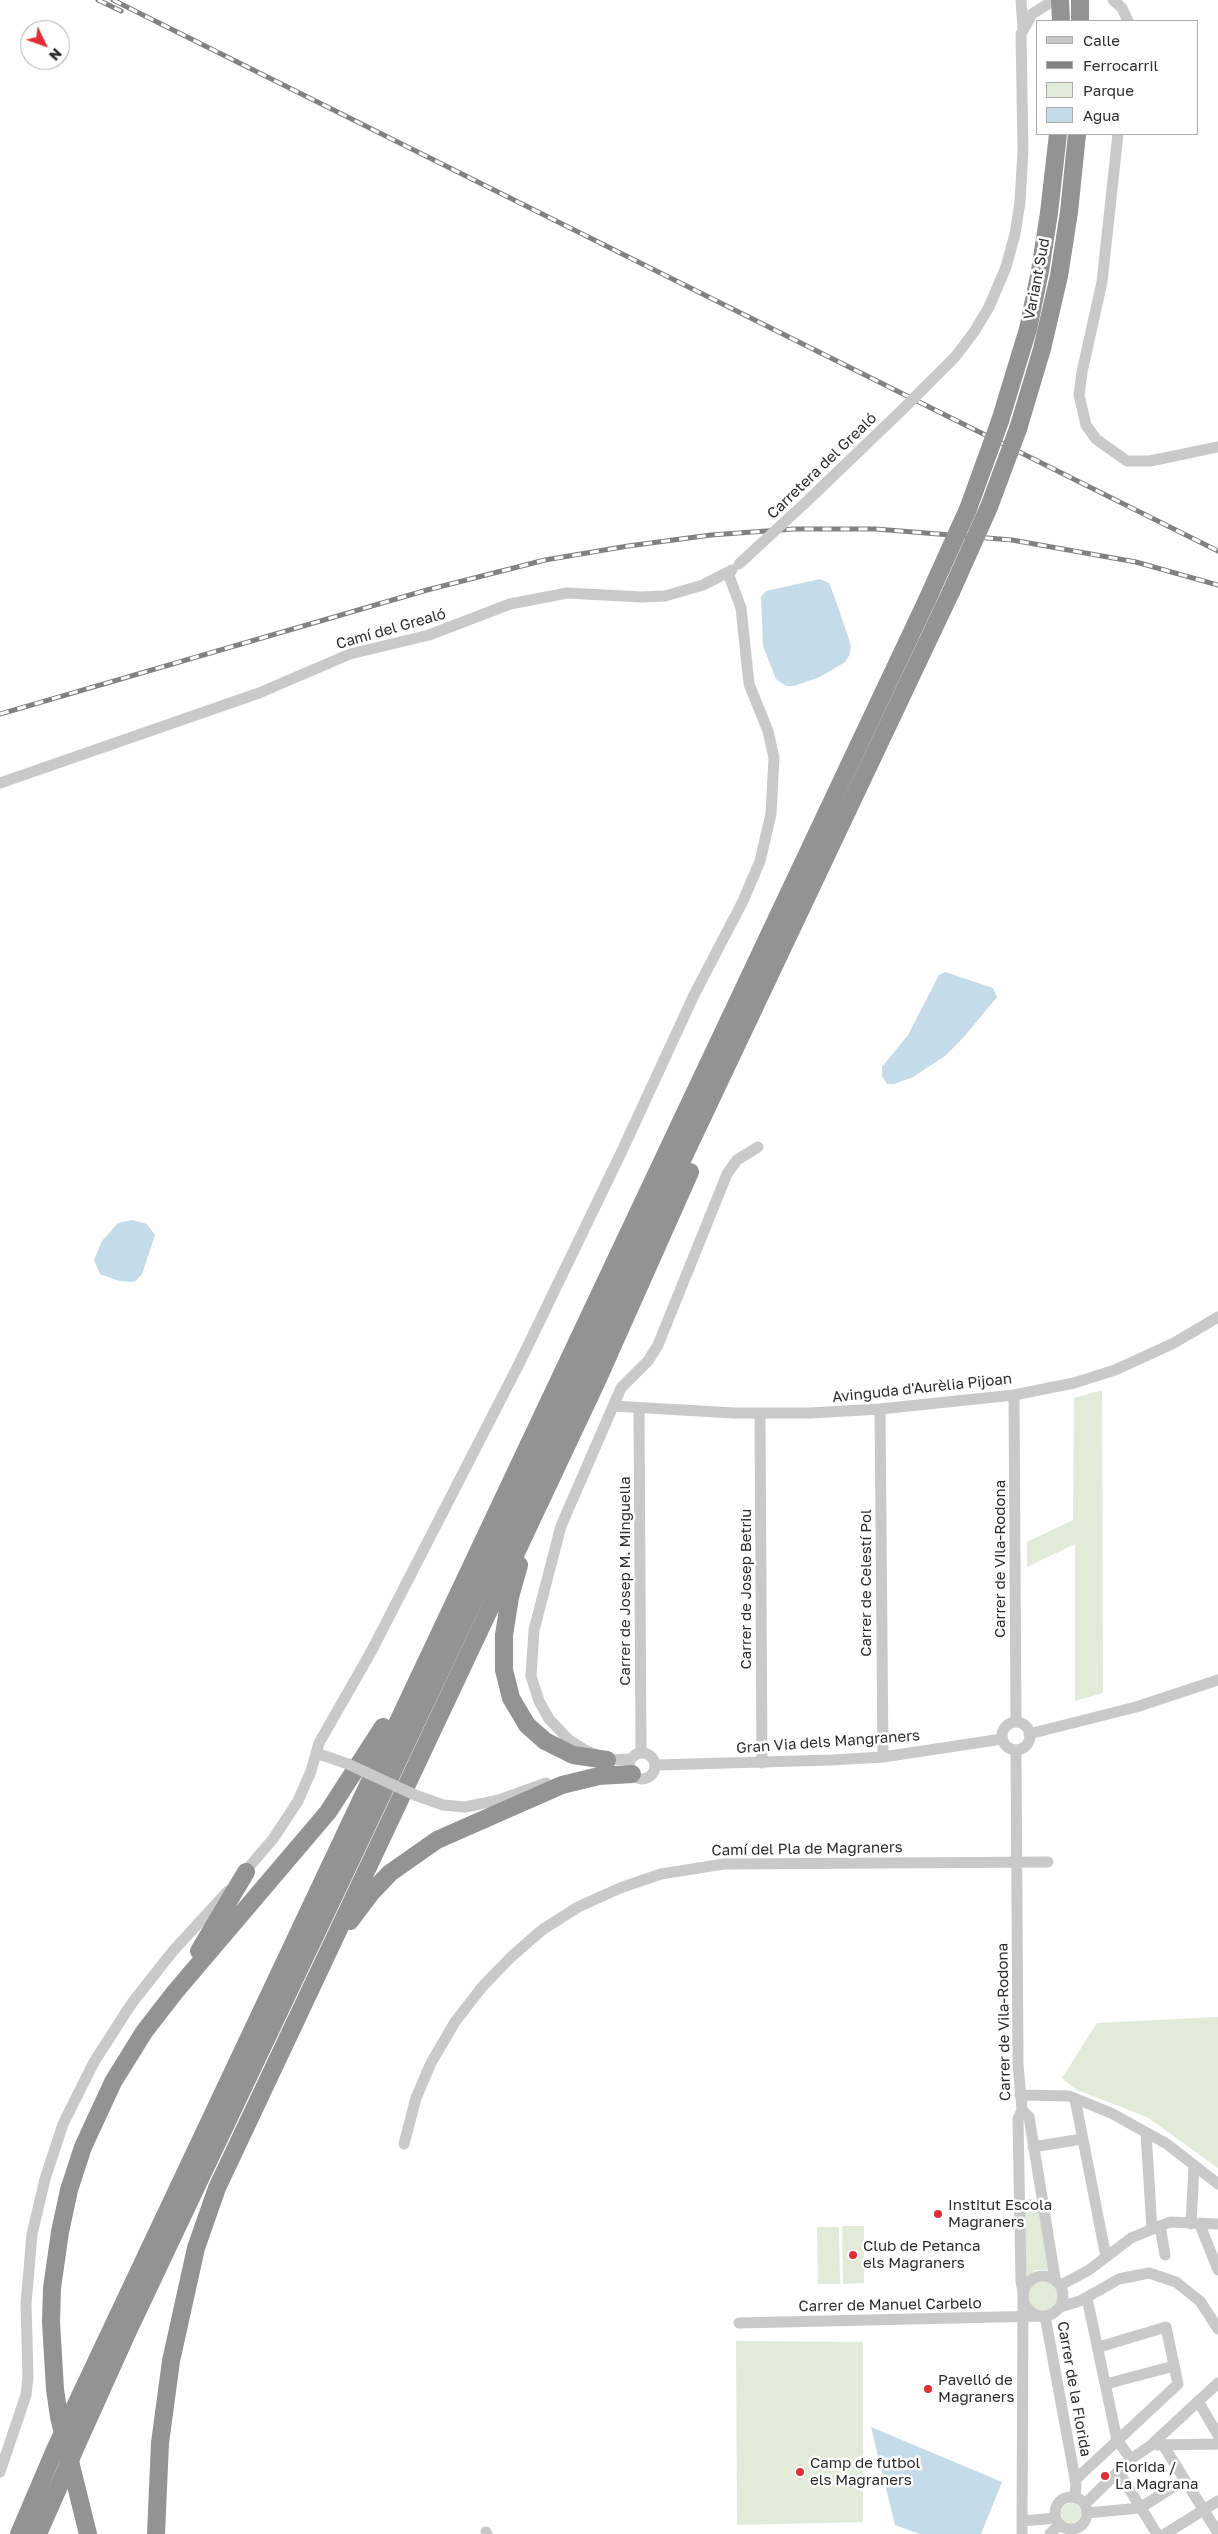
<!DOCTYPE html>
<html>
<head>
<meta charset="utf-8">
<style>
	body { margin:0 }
	#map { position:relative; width:1218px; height:2534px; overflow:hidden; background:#fff; font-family:"Golos Text",sans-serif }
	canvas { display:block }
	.legend { position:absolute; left:1036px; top:20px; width:162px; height:115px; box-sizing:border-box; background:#fff; border:1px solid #ababab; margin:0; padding:6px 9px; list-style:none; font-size:15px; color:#2c2c2c }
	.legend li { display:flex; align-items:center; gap:10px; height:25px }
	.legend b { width:25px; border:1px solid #ababab }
	.north { position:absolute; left:20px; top:20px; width:50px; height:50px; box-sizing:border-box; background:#fff; border:1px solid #ababab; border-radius:50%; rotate:132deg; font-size:14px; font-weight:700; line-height:20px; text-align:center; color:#2c2c2c }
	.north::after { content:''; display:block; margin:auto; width:18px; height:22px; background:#e52b36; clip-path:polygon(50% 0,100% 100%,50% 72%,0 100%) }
</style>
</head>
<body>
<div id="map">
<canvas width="1218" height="2534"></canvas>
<ul class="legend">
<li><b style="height:6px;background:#c9c9c9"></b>Calle</li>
<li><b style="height:6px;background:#818181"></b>Ferrocarril</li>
<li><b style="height:14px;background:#e2ead8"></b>Parque</li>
<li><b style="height:14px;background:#c4dbea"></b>Agua</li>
</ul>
<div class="north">N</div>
</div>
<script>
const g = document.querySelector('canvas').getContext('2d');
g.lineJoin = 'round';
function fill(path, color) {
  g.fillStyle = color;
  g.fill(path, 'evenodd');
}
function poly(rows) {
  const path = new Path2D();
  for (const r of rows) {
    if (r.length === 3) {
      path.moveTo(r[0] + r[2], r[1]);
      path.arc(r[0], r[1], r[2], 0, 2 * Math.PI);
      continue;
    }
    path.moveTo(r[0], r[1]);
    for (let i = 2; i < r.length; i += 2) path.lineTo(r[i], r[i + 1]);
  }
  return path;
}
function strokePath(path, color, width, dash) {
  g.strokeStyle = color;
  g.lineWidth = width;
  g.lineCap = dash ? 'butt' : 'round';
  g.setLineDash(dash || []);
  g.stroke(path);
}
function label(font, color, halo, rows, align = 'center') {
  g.font = font + ' "Golos Text",sans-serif';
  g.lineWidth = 5;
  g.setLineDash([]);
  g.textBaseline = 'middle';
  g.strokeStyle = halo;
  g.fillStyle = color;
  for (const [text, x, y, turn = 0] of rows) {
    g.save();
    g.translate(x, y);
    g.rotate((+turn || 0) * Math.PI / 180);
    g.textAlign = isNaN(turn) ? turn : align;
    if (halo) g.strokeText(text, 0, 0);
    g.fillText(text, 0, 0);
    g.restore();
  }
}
fill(poly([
	[1102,1390,1103,1693,1075,1701,1075,1544,1027,1567,1027,1542,1073,1520,1074,1398],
	[1218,2017,1218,2168,1147,2117,1075,2089,1062,2078,1097,2023],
	[1029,2209,1039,2211,1050,2270,1036,2270,1026,2277,1024,2214],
	[842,2226,864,2226,864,2283,843,2284],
	[817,2227,839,2227,840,2284,818,2284],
	[1043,2296,15],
	[736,2341,863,2342,863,2522,737,2525],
	[1071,2513,10]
]), '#e2ead8');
fill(poly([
	[820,579,829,583,833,593,849,639,851,647,849,656,845,662,820,677,794,686,786,686,776,679,763,646,761,597,766,591],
	[945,972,993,988,997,997,963,1038,945,1056,913,1077,894,1084,887,1084,882,1076,882,1067,908,1035,939,975],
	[132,1220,147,1224,155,1235,142,1274,136,1281,132,1282,119,1281,100,1274,94,1260,102,1241,118,1223],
	[871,2427,1002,2482,981,2534,920,2534,895,2525]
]), '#c4dbea');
strokePath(poly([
	[1021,0,1023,28],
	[1113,0,1122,8,1128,21],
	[1118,134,1102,282,1082,372,1079,395,1086,425,1096,439,1127,461,1150,461,1218,447],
	[924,388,955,357,974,332,989,307,1006,267,1015,234,1020,202,1023,151,1021,34,1032,14,1048,4],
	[804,504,902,410],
	[0,783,259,693,350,654,429,635,510,604,567,593,641,597,665,596,703,585,732,570],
	[1014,1395,1016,1722],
	[613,1406,734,1413,810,1413,880,1409,1014,1395,1074,1383,1115,1370,1174,1343,1218,1317],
	[639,1409,641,1752],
	[880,1409,883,1757],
	[760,1414,762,1763],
	[1016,1736,14],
	[1029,1734,1136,1707,1218,1680],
	[1016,1750,1018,2064,1022,2110,1018,2119,1021,2281,1023,2293],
	[642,1766,13],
	[316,1753,348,1764],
	[630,1759,607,1760,585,1750,568,1739,549,1719,539,1701,531,1676,534,1630,561,1526,621,1388,648,1361,658,1345,727,1174,737,1160,758,1147],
	[655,1765,832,1760,883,1757,1002,1739],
	[415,1795,443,1805,465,1807,499,1800,546,1783],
	[242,1875,273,1839,298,1801,311,1771,319,1743,371,1652,519,1364,621,1153,694,995,743,901,760,861,771,814,774,758,768,731,749,684,741,608,728,573],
	[1020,2095,1069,2096,1111,2113,1167,2144,1218,2184],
	[1075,2099,1106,2257],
	[1022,2110,1029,2117,1055,2278],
	[1146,2133,1152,2229],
	[404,2144,416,2098,431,2063,455,2022,482,1987,511,1957,542,1930,578,1907,620,1888,661,1874,724,1864,1048,1862],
	[1033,2147,1082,2139],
	[1020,2210,1030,2205,1044,2208],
	[1191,2224,1194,2166],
	[1200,2225,1218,2270],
	[1160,2226,1165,2255],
	[1043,2296,20],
	[1061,2285,1089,2270,1131,2238,1170,2222,1218,2224],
	[1087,2298,1117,2440,1131,2459],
	[1060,2307,1080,2301,1119,2279,1149,2273,1176,2282,1200,2301,1218,2329],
	[1045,2316,1076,2484,1075,2497],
	[739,2323,1041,2316],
	[1106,2384,1174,2366],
	[1198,2401,1218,2435],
	[1157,2445,1218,2444],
	[1163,2445,1218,2533],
	[1118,2471,1157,2534],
	[0,2472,26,2395,28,2377,26,2304,32,2234,45,2179,63,2124,94,2062,132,2003,173,1951,228,1891],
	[1075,2480,1178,2384,1166,2327,1099,2347],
	[1071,2513,16],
	[1085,2504,1131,2459,1150,2446,1218,2383],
	[1087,2513,1140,2508,1184,2480],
	[1022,2521,1056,2518],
	[486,2532,487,2534],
	[1022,2534,1023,2298],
	[1050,2534,1060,2524],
	[1165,2534,1218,2501]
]), '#c9c9c9', 11);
strokePath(poly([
	[1060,0,1061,21],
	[1080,0,1080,21],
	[1000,421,1028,329,1040,271,1049,213,1058,134],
	[1018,429,1042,349,1059,276,1069,212,1077,134],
	[519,1565,510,1597,504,1635,504,1670,511,1698,527,1725,545,1741,573,1755,607,1760],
	[350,1921,371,1893,390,1873,437,1840,562,1785,599,1776,632,1774],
	[199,1951,246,1872],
	[71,2415,927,600],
	[77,2444,128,2331,951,592],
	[19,2534,54,2452],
	[38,2534,60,2484],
	[88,2534,59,2417,55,2389,51,2322,52,2288,60,2232,69,2190,83,2147,113,2082,144,2032,175,1992,328,1812,383,1727],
	[156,2534,160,2443,171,2361,196,2248,217,2188,597,1381,690,1172]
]), '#939393', 18);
const rail = poly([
	[98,0,121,11],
	[113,0,1218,551],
	[0,714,427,590,545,560,628,546,711,535,794,529,876,529,1012,540,1136,562,1218,585]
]);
strokePath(rail, '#818181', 5);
strokePath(rail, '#fff', 3, [9]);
strokePath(poly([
	[902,410,924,388],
	[739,564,804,504],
	[348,1764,415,1795]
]), '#c9c9c9', 11);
strokePath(poly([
	[951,592,989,507,1018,429],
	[927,600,968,509,1000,421],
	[54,2452,71,2415],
	[60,2484,77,2444]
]), '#939393', 18);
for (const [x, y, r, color] of [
	[938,2214,5,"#e52b36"],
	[853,2255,5,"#e52b36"],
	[928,2389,5,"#e52b36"],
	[800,2472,5,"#e52b36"],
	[1105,2476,5,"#e52b36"]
]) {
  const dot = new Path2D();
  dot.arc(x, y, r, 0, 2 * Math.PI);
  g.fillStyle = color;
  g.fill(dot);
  strokePath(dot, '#fff', 2);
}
label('15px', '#2c2c2c', '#fff', [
	["Variant Sud",1037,279,-79],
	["Carretera del Grealó",822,466,-44],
	["Camí del Grealó",391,629,-16],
	["Avinguda d'Aurèlia Pijoan",922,1388,-6],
	["Carrer de Vila-Rodona",1000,1559,-90],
	["Carrer de Josep M. Minguella",625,1581,-90],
	["Carrer de Celestí Pol",866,1583,-90],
	["Carrer de Josep Betriu",746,1589,-90],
	["Gran Via dels Mangraners",828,1742,-4],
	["Camí del Pla de Magraners",807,1849,-1],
	["Carrer de Vila-Rodona",1004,2022,-91],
	["Carrer de Manuel Carbelo",890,2305,-1],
	["Carrer de la Florida",1074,2389,80]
]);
label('15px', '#2c2c2c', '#fff', [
	["Institut Escola",948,2205],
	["Magraners",948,2222],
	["Club de Petanca",863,2246],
	["els Magraners",863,2263],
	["Pavelló de",938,2380],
	["Magraners",938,2397],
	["Camp de futbol",810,2463],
	["els Magraners",810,2480],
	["Florida /",1115,2467],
	["La Magrana",1115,2484]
], 'left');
</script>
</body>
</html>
